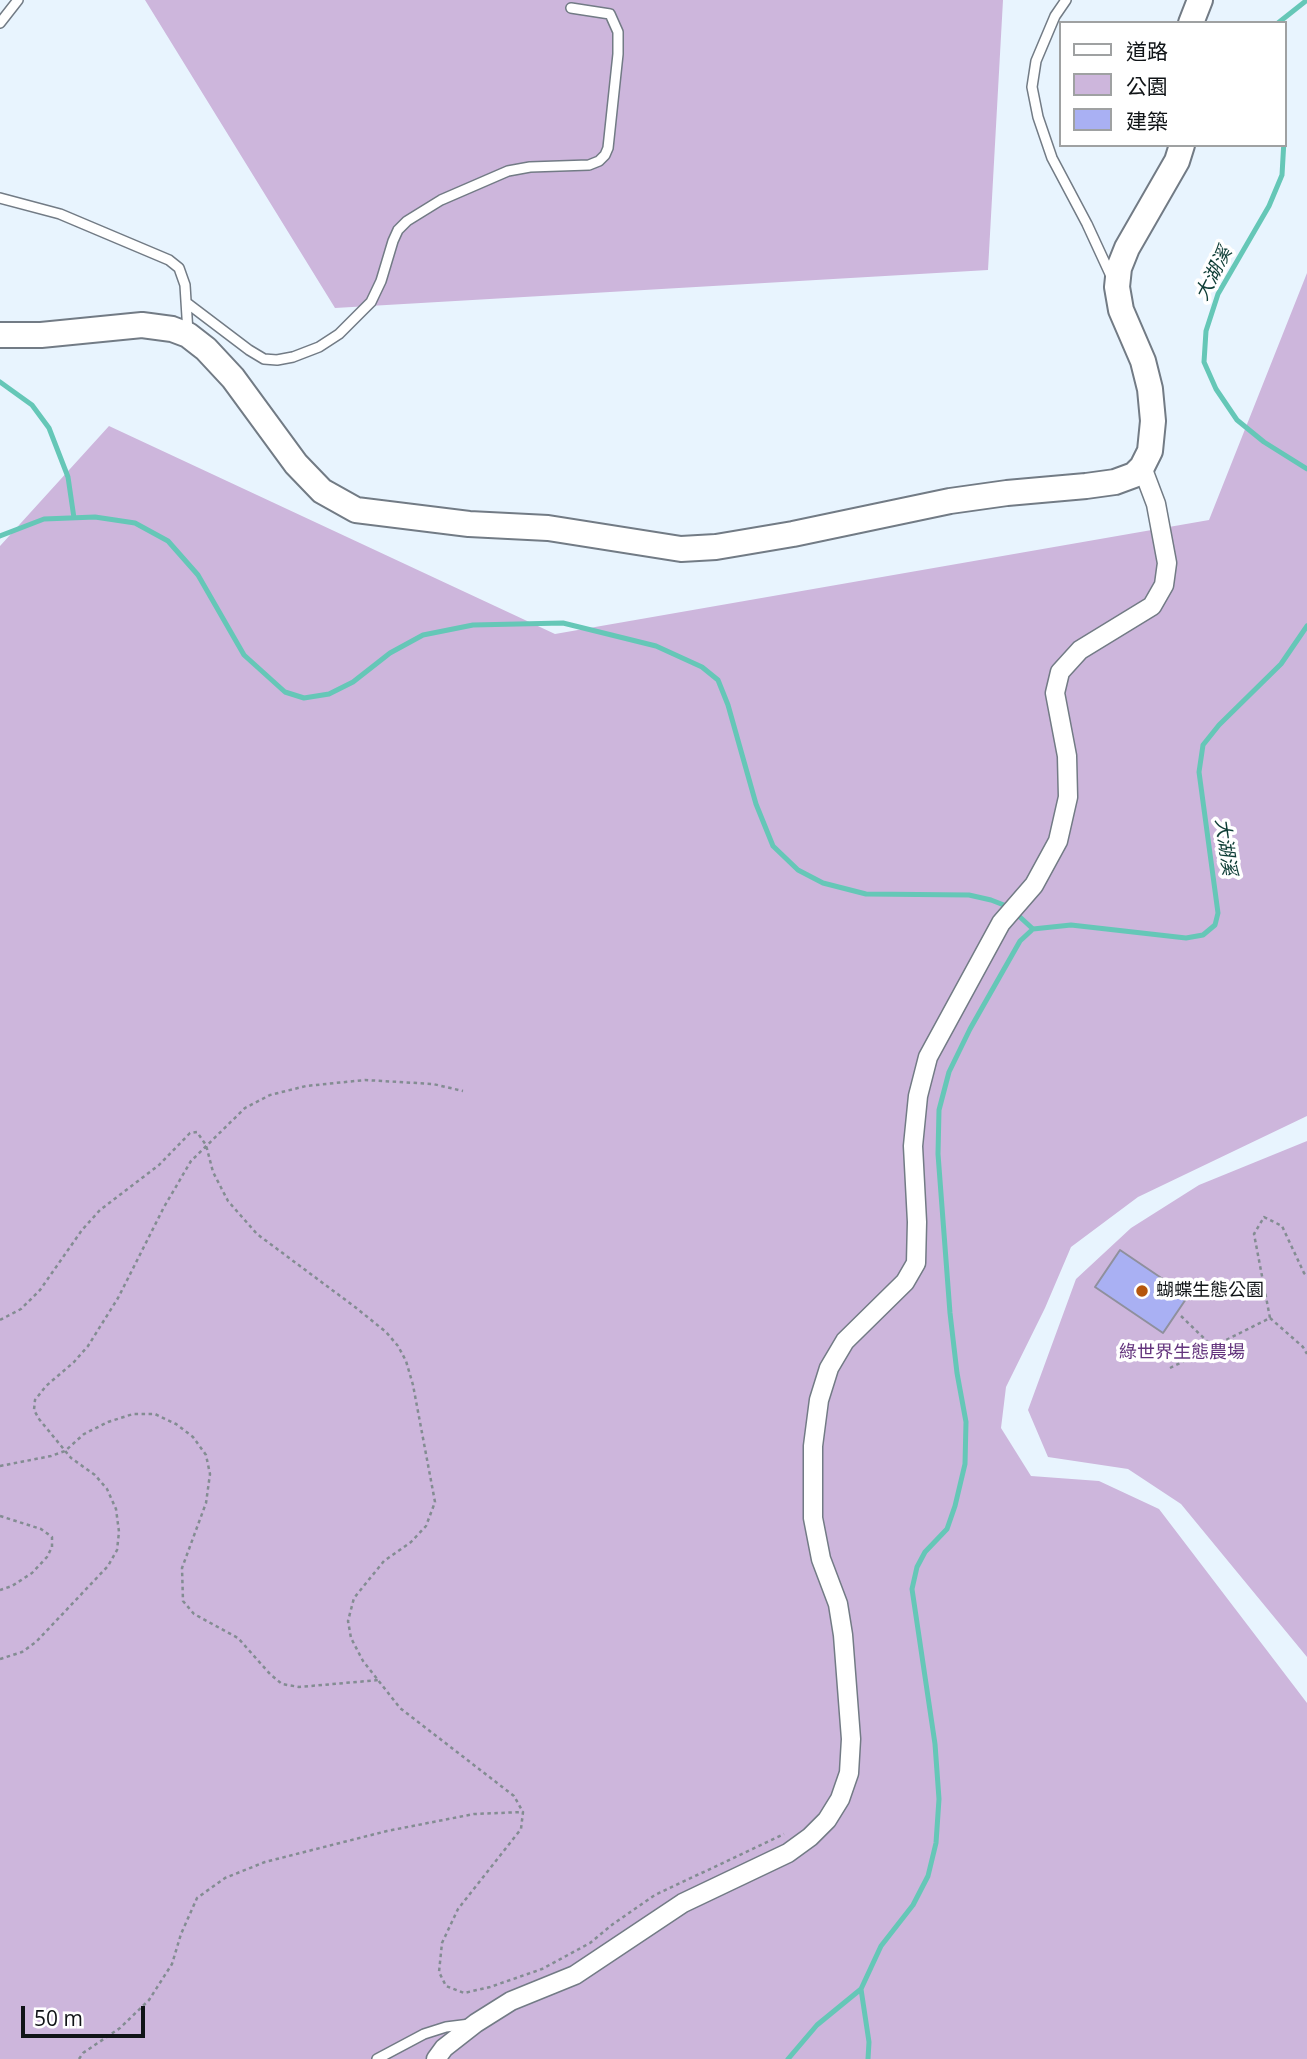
<!DOCTYPE html>
<html>
<head>
<meta charset="utf-8">
<style>
	body { margin:0 }
	#map { position:relative; width:1307px; height:2059px; overflow:hidden; background:#e8f4fe; font-family:"Open Sans","Noto Sans TC",sans-serif }
	canvas { display:block }
	.legend { position:absolute; left:1059px; top:21px; width:228px; height:126px; box-sizing:border-box; background:#fff; border:2px solid #9fa1a2; margin:0; padding:9px 12px; list-style:none; font-size:21px; color:#101417 }
	.legend li { display:flex; align-items:center; gap:14px; height:35px }
	.legend b { width:35px; border:2px solid #9fa1a2 }
	.scale { position:absolute; left:21px; top:2006px; width:124px; height:32px; box-sizing:border-box; border:4px solid #101417; border-top:0; padding-left:9px; font-size:21px; line-height:24px; white-space:nowrap; color:#101417; -webkit-text-stroke:5px #fff; paint-order:stroke }
</style>
</head>
<body>
<div id="map">
<canvas width="1307" height="2059"></canvas>
<ul class="legend">
<li><b style="height:9px;background:#fff"></b>道路</li>
<li><b style="height:19px;background:#cdb6dc"></b>公園</li>
<li><b style="height:19px;background:#a9b0f3"></b>建築</li>
</ul>
<div class="scale">50 m</div>
</div>
<script>
const g = document.querySelector('canvas').getContext('2d');
g.lineJoin = 'round';
function fill(path, color) {
  g.fillStyle = color;
  g.fill(path, 'evenodd');
}
function poly(rows) {
  const path = new Path2D();
  for (const r of rows) {
    path.moveTo(r[0], r[1]);
    for (let i = 2; i < r.length; i += 2) path.lineTo(r[i], r[i + 1]);
  }
  return path;
}
function strokePath(path, color, width, dash) {
  g.strokeStyle = color;
  g.lineWidth = width;
  g.lineCap = dash ? 'butt' : 'round';
  g.setLineDash(dash || []);
  g.stroke(path);
}
function label(font, color, halo, rows, align = 'center') {
  g.font = font + ' "Open Sans","Noto Sans TC",sans-serif';
  g.lineWidth = 7;
  g.setLineDash([]);
  g.textBaseline = 'middle';
  g.strokeStyle = halo;
  g.fillStyle = color;
  for (const [text, x, y, turn = 0] of rows) {
    g.save();
    g.translate(x, y);
    g.rotate((+turn || 0) * Math.PI / 180);
    g.textAlign = isNaN(turn) ? turn : align;
    if (halo) g.strokeText(text, 0, 0);
    g.fillText(text, 0, 0);
    g.restore();
  }
}
fill(poly([
	[145,0,1003,0,988,270,335,308],
	[1307,273,1307,1116,1138,1197,1071,1247,1045,1308,1006,1387,1001,1428,1031,1476,1099,1481,1159,1509,1307,1703,1307,2059,0,2059,0,546,109,426,555,634,1209,520],
	[1307,1141,1307,1657,1181,1504,1128,1469,1048,1457,1028,1410,1076,1279,1131,1228,1199,1185]
]), '#cdb6dc');
strokePath(poly([
	[1278,23,1307,0],
	[1284,140,1282,175,1269,206,1218,294,1206,331,1204,362,1216,389,1237,420,1264,442,1307,469],
	[0,382,32,405,49,428,68,477,74,518],
	[0,536,44,519,95,517,135,523,168,541,198,575,244,655,285,692,304,698,329,694,353,682,390,653,423,635,473,625,563,623,656,646,702,667,718,680,728,705,756,804,773,846,798,870,823,883,866,894,969,895,991,900,1009,907,1033,929],
	[1033,929,1071,925,1186,938,1203,935,1215,925,1218,913,1199,772,1203,745,1219,725,1281,664,1307,626],
	[861,1989,869,2042,868,2059],
	[788,2059,817,2025,861,1989,881,1946,913,1905,928,1876,936,1843,939,1799,935,1744,912,1589,917,1567,925,1552,947,1529,955,1506,965,1464,966,1422,957,1373,950,1313,938,1154,939,1110,949,1072,970,1029,1020,941,1033,929]
]), '#65c7b7', 5);
const building = poly([
	[1120,1250,1188,1296,1163,1333,1095,1287,1120,1250]
]);
fill(building, '#a9b0f3');
strokePath(building, '#8f909d', 2);
const lane = poly([
	[1066,0,1055,16,1036,61,1032,87,1038,117,1052,158,1087,224,1111,276],
	[0,23,18,0],
	[0,198,60,214,169,260,179,268,185,285,188,333],
	[187,303,249,350,264,359,277,360,293,357,319,347,339,334,371,302,381,281,393,241,398,230,407,221,441,200,508,171,530,167,589,165,599,161,605,155,608,148,618,54,618,32,610,14,571,8],
	[377,2059,424,2034,446,2027,470,2024]
]);
const street = poly([
	[436,2059,444,2048,476,2023,511,2001,575,1975,683,1903,788,1853,810,1837,827,1820,840,1799,849,1773,851,1739,843,1635,838,1604,821,1559,813,1518,813,1446,819,1400,829,1368,845,1341,905,1282,916,1263,917,1222,913,1146,918,1096,928,1057,1001,923,1034,885,1058,841,1068,797,1067,756,1055,693,1060,672,1080,650,1152,606,1164,585,1167,563,1156,504,1142,467]
]);
const secondary = poly([
	[1191,23,1200,0],
	[0,335,41,335,142,325,172,329,188,335,206,349,233,378,296,464,322,491,356,510,469,524,548,528,681,549,716,547,793,534,950,501,1007,493,1086,486,1115,482,1134,475,1142,467,1150,451,1153,421,1150,389,1143,361,1121,310,1117,287,1119,268,1127,248,1177,161,1182,145]
]);
strokePath(lane, '#727b85', 12);
strokePath(street, '#727b85', 21);
strokePath(secondary, '#727b85', 28);
strokePath(poly([
	[1181,1316,1212,1346],
	[1270,1318,1303,1347,1307,1354],
	[0,1320,21,1309,40,1290,82,1230,100,1210,159,1165,190,1133,197,1132,206,1145,213,1172,228,1201,257,1234,355,1307,386,1332,398,1346,406,1361,413,1385,435,1502,426,1526,411,1542,384,1561,354,1598,348,1621,351,1638,363,1661,400,1708,514,1796,523,1812,521,1829,458,1909,442,1943,439,1972,446,1986,464,1993,490,1987,542,1969,590,1943,613,1924,655,1895,784,1834],
	[1170,1368,1270,1318,1254,1234,1264,1217,1282,1226,1304,1273,1307,1276],
	[0,1466,51,1456,65,1451,84,1434,108,1422,133,1414,155,1414,176,1424,193,1437,206,1455,210,1474,206,1503,182,1568,183,1601,194,1614,238,1638,270,1674,282,1684,299,1687,379,1680],
	[0,1516,41,1529,52,1537,52,1547,47,1557,32,1573,12,1586,0,1590],
	[0,1659,22,1652,36,1642,108,1566,117,1550,119,1532,116,1509,107,1489,95,1475,71,1458,39,1419,34,1410,35,1400,46,1386,74,1362,88,1346,118,1298,164,1207,191,1161,245,1108,270,1095,306,1086,365,1080,433,1084,463,1091],
	[79,2059,83,2053,120,2028,149,2000,172,1964,181,1934,197,1898,225,1878,265,1862,387,1831,474,1814,523,1812]
]), '#838c92', 2.5, [3.5, 3.5]);
strokePath(lane, '#fff', 9);
strokePath(street, '#fff', 18);
strokePath(secondary, '#fff', 24);
for (const [x, y, r, color] of [
	[1142,1291,7,"#b5560d"]
]) {
  const dot = new Path2D();
  dot.arc(x, y, r, 0, 2 * Math.PI);
  g.fillStyle = color;
  g.fill(dot);
  strokePath(dot, '#fff', 2.5);
}
label('18px', '#101417', '#fff', [
	["蝴蝶生態公園",1156,1291]
], 'left');
label('18px', '#63347d', '#fff', [
	["綠世界生態農場",1182,1353]
]);
label('italic 19px', '#0d3c35', '#fff', [
	["大湖溪",1214,274,-63],
	["大湖溪",1225,847,82]
]);
</script>
</body>
</html>
